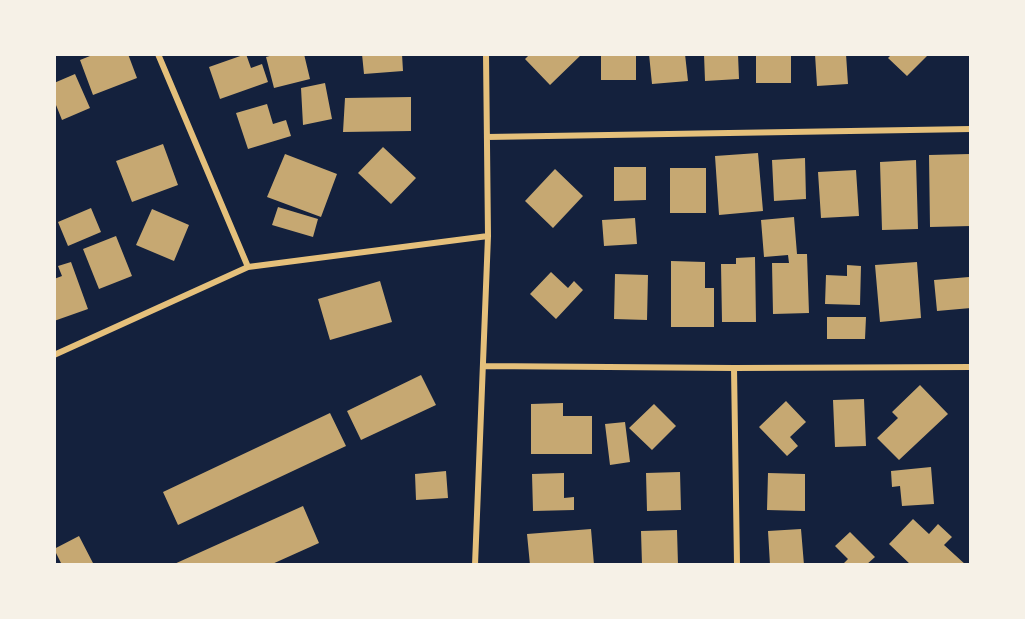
<!DOCTYPE html>
<html>
<head>
<meta charset="utf-8">
<style>
	body { margin:0 }
	#map { position:relative; width:1025px; height:619px; overflow:hidden; background:#14213d; font-family:"DM Sans",sans-serif }
	canvas { display:block }
	.frame { position:absolute; inset:0; border:56px solid #f6f1e7; pointer-events:none }
</style>
</head>
<body>
<div id="map">
<canvas width="1025" height="619"></canvas>
<div class="frame"></div>
</div>
<script>
const g = document.querySelector('canvas').getContext('2d');
g.lineJoin = 'round';
function fill(path, color) {
  g.fillStyle = color;
  g.fill(path, 'evenodd');
}
function poly(rows) {
  const path = new Path2D();
  for (const r of rows) {
    path.moveTo(r[0], r[1]);
    for (let i = 2; i < r.length; i += 2) path.lineTo(r[i], r[i + 1]);
  }
  return path;
}
function strokePath(path, color, width, dash) {
  g.strokeStyle = color;
  g.lineWidth = width;
  g.lineCap = dash ? 'butt' : 'round';
  g.setLineDash(dash || []);
  g.stroke(path);
}
fill(poly([
	[95,54,128,54,137,78,93,95,80,60],
	[246,54,251,68,262,64,268,82,220,99,209,67],
	[277,54,304,54,310,79,274,88,266,57],
	[362,54,402,54,403,71,364,74],
	[530,54,582,54,550,85,525,59],
	[601,54,636,54,636,80,601,80],
	[649,54,685,54,688,81,652,84],
	[704,54,738,54,739,79,705,81],
	[756,54,791,54,791,83,756,83],
	[815,54,846,54,848,84,817,86],
	[892,54,929,54,907,76,888,58],
	[75,74,90,108,62,120,54,100,54,83],
	[325,83,332,119,303,125,301,88],
	[411,97,411,131,343,132,345,98],
	[267,104,273,124,286,120,291,136,248,149,236,113],
	[163,144,178,185,132,202,116,161],
	[383,147,416,178,391,204,358,173],
	[758,153,763,211,719,215,715,156],
	[285,154,337,174,321,217,267,197],
	[970,154,971,226,930,227,929,155],
	[805,158,806,199,774,201,772,160],
	[916,160,918,229,882,230,880,162],
	[614,167,646,167,646,200,614,201],
	[670,168,706,168,706,213,670,213],
	[555,169,583,196,553,228,525,201],
	[856,170,859,216,821,218,818,172],
	[278,207,318,219,313,237,272,225],
	[91,208,101,232,68,246,58,222],
	[152,209,189,225,174,261,136,245],
	[794,217,797,254,807,254,809,313,773,314,772,263,789,263,788,255,764,257,761,220],
	[635,218,637,244,604,246,602,220],
	[116,236,132,276,99,289,83,249],
	[755,257,756,322,722,322,721,264,736,264,736,258],
	[671,261,705,262,705,288,714,288,714,327,671,327],
	[71,262,88,309,54,321,54,279,62,276,58,266],
	[917,262,921,318,880,322,875,265],
	[847,265,861,266,860,305,825,304,826,275,847,276],
	[551,272,568,288,574,281,583,290,556,319,530,294],
	[615,274,648,275,647,320,614,319],
	[969,277,971,308,937,311,934,280],
	[380,281,392,322,330,340,318,299],
	[827,317,866,317,865,339,827,339],
	[421,375,436,405,361,440,347,411],
	[920,385,948,414,899,460,877,438,898,418,892,412],
	[864,399,866,446,835,447,833,400],
	[786,401,806,422,790,437,798,446,787,456,759,427],
	[563,403,563,416,592,416,592,454,531,454,531,404],
	[654,404,676,426,652,450,629,428],
	[330,413,346,446,178,525,163,492],
	[625,422,630,462,610,465,605,424],
	[931,467,934,504,902,506,900,486,892,487,891,471],
	[446,471,448,498,416,500,415,474],
	[680,472,681,510,647,511,646,473],
	[564,473,564,498,574,497,574,510,533,511,532,474],
	[768,473,805,474,805,511,767,510],
	[303,506,319,543,270,565,172,565],
	[913,519,929,534,938,524,952,537,944,545,966,565,911,565,889,544],
	[591,529,594,565,530,565,527,534],
	[801,529,804,565,770,565,768,531],
	[677,530,678,565,642,565,641,531],
	[850,532,875,557,866,565,842,565,848,559,835,546],
	[79,536,94,565,62,565,54,549]
]), '#c6a872');
strokePath(poly([
	[158,54,248,267],
	[487,137,971,129],
	[54,355,248,267,488,236],
	[483,366,734,368,971,367],
	[734,368,737,565],
	[475,565,488,236,486,54]
]), '#e5c07b', 6);
</script>
</body>
</html>
